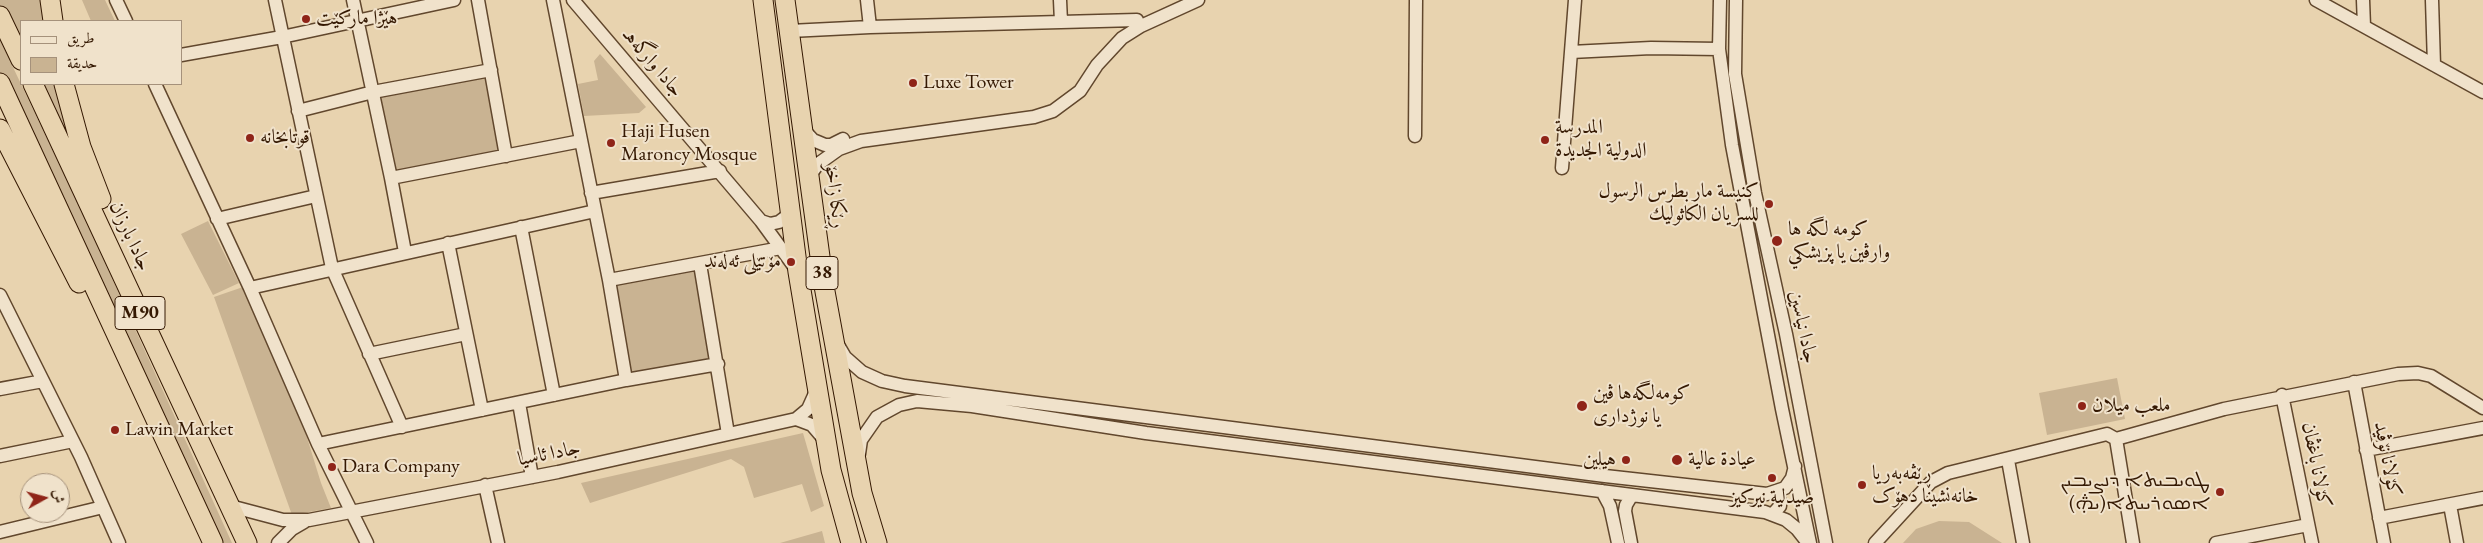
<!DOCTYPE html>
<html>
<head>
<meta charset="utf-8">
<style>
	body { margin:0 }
	#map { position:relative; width:2483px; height:543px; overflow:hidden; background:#e8d3af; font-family:"EB Garamond",Amiri,serif }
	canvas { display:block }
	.legend { position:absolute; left:20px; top:20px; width:162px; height:65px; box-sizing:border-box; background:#f0e2cb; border:1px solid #a5917b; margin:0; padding:6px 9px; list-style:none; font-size:15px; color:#341802 }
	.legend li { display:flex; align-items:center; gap:10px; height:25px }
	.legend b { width:25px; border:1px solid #a5917b }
	.north { position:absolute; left:20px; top:473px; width:50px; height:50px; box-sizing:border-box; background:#f0e2cb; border:1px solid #a5917b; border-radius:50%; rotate:83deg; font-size:14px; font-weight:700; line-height:20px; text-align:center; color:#341802 }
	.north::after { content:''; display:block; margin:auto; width:18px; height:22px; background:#8f2418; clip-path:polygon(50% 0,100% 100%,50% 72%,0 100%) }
</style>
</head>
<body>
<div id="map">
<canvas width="2483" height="543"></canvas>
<ul class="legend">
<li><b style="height:6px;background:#f0e2cb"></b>طريق</li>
<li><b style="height:14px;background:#c9b392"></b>حديقة</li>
</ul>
<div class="north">ش</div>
</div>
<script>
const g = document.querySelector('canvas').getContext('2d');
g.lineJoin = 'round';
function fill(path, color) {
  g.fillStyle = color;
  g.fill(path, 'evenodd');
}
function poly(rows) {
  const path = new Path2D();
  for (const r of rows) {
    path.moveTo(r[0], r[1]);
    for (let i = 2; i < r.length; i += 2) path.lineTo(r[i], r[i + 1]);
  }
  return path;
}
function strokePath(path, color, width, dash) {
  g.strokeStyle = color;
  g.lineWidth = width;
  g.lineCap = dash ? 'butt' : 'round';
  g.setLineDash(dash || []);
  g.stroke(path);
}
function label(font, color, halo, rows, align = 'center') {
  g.font = font + ' "EB Garamond",Amiri,"Noto Sans Syriac",serif';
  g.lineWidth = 4;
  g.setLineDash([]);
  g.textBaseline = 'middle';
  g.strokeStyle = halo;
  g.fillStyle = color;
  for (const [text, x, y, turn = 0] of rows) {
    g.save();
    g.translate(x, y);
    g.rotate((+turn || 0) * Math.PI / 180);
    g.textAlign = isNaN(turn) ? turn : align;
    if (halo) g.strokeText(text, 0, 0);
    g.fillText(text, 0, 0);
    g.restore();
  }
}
fill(poly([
	[0,0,50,0,53,21,21,21,21,60,0,16],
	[82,0,105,0,115,21,91,21],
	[0,40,82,212,232,543,219,543,84,246,0,73],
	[600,54,646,107,639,113,584,116,578,84,598,80,594,61],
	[491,70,506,156,391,178,373,92],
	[33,84,64,84,80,182],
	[208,221,239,283,213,295,181,234],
	[700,264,718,364,626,380,609,280],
	[243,287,305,431,321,483,331,508,292,515,214,297],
	[2117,378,2125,419,2047,435,2039,393],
	[803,433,824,506,811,512,802,484,754,498,744,467,731,459,590,503,581,483],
	[1939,521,1969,522,2002,543,1903,543,1916,529],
	[822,531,825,543,780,543]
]), '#c9b392');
const minor = poly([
	[116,0,126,21],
	[275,0,332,268,402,427],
	[353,0,391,178,405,252],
	[478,0,506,156],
	[553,0,609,280,626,380],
	[573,0,761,221,796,269],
	[867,0,870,27],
	[1060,0,1061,22],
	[1720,0,1719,49,1732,145,1782,409,1810,543],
	[1736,0,1735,74,1755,193,1786,334,1826,543],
	[2316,0,2483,92],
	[2363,0,2364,26],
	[2432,0,2434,65],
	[790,31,870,27,1137,20],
	[1571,52,1651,48,1719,49],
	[181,55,282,37,454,0],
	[155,84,250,288,318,444,367,543],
	[298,111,373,92,491,70],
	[803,129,813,140,825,145,831,145,843,139],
	[1415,136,1416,0],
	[1562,168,1575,0],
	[810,175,818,164,839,149,861,141,1034,117,1053,111,1080,91,1097,65,1122,38,1141,26,1198,0],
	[391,178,581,141],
	[591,193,720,171],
	[217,219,316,196],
	[761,221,770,224,779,222,787,216,790,208],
	[521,227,554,395],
	[448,243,482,410],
	[700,264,728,434],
	[609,280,781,248],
	[250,288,595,211],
	[0,295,81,457,119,543],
	[838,345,845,357,862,372,882,381,905,386,1605,476,1767,494,1785,488,1792,478,1795,466],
	[369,354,466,334],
	[2354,382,2384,543],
	[0,389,43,381],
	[2282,395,2312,543],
	[519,403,532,477],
	[796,419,808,409,817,389],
	[2116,439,2224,409,2398,374,2418,373,2431,376,2483,408],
	[318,444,626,380,718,364],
	[2366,450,2483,428],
	[859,454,861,440,877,417,899,405,917,401,972,406,1146,433,1765,512,1786,520,1797,529,1808,543],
	[0,456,73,441],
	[2008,460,2023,543],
	[485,485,498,543],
	[1602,491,1610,506,1618,543],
	[2450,505,2457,543],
	[230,506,283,520,309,520,558,472,796,419,812,425,824,439],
	[1773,514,1780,506,1780,501,1774,493],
	[2379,518,2483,498],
	[0,532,103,507],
	[278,543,292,529,304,522],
	[1631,543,1625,511,1626,505,1632,495],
	[1875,543,1931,482,1948,473,2107,434,2116,439,2133,543],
	[2216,543,2308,525]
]);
const highway = poly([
	[50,0,53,21],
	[763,0,798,272,831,470,851,543],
	[785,0,824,286,862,493,877,543],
	[0,16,21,60],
	[0,83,213,543],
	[33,84,247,543],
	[64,84,81,147,101,199],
	[0,129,79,283]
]);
strokePath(minor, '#61472d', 15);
strokePath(highway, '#341802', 21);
strokePath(minor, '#f0e2cb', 12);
strokePath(highway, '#e8d3af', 19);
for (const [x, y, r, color] of [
	[306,19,5,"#8f2418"],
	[913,83,5,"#8f2418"],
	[250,138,5,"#8f2418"],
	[1545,140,5,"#8f2418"],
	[611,143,5,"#8f2418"],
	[1769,204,5,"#8f2418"],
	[1777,241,6,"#8f2418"],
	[791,262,5,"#8f2418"],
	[1582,406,6,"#8f2418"],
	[2082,406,5,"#8f2418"],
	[115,430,5,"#8f2418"],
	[1626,460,5,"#8f2418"],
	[1677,460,6,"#8f2418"],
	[332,467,5,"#8f2418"],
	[1772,478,5,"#8f2418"],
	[1862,485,5,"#8f2418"],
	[2220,492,5,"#8f2418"]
]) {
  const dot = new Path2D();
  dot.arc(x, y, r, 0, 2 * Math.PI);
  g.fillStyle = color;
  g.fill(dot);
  strokePath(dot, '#f0e2cb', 2);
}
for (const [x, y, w] of [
	[822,273,32],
	[140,313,50]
]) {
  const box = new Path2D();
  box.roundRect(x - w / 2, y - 16.5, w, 33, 4);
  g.fillStyle = '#f0e2cb';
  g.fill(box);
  strokePath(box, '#341802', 1);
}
label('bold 19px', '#341802', null, [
	["38",822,273],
	["M90",140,313]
]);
label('20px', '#341802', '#f0e2cb', [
	["هێژا ماركێت",316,19],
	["Luxe Tower",923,83],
	["المدرسة",1555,128],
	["الدولية الجديدة",1555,151],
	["Haji Husen",621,132],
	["Maroncy Mosque",621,155],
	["قوتابخانه",260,138],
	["كنيسة مار بطرس الرسول",1759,192,"right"],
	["للسريان الكاثوليك",1759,215,"right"],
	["كومه لگه ها",1788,230],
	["وارڤين يا پزيشكي",1788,253],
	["مۆتێلی ئەلەند",781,262,"right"],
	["کومەلگەها ڤین",1593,394],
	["یا نوژداری",1593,417],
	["ملعب ميلان",2092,406],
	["Lawin Market",125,430],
	["هيلين",1616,460,"right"],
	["عيادة عالية",1688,460],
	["Dara Company",342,467],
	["ڕێڤه‌به‌ریا",1872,474],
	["خانەنشينا دهۆک",1872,497],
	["ܛܘܝܒܝܬܐ ܕܢܨܝܒܝܢ",2210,481,"right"],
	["ܐܣܘܪܝܝܬܐ(ܞ)",2210,504,"right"],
	["صيدلية نيركيز",1772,498,"center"]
], 'left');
label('20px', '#341802', '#f0e2cb', [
	["جادا وارگه‌هـ",653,63,50],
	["ڕێکا زاخۆ",835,196,83],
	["جادا بارزان",130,236,65],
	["جادا نیاسین",1803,327,78],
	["جادا ئاسيا",549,454,-11],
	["کۆلانا نۆڤید",2387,459,79],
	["کۆلانا باغڤان",2316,465,79]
]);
</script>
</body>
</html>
